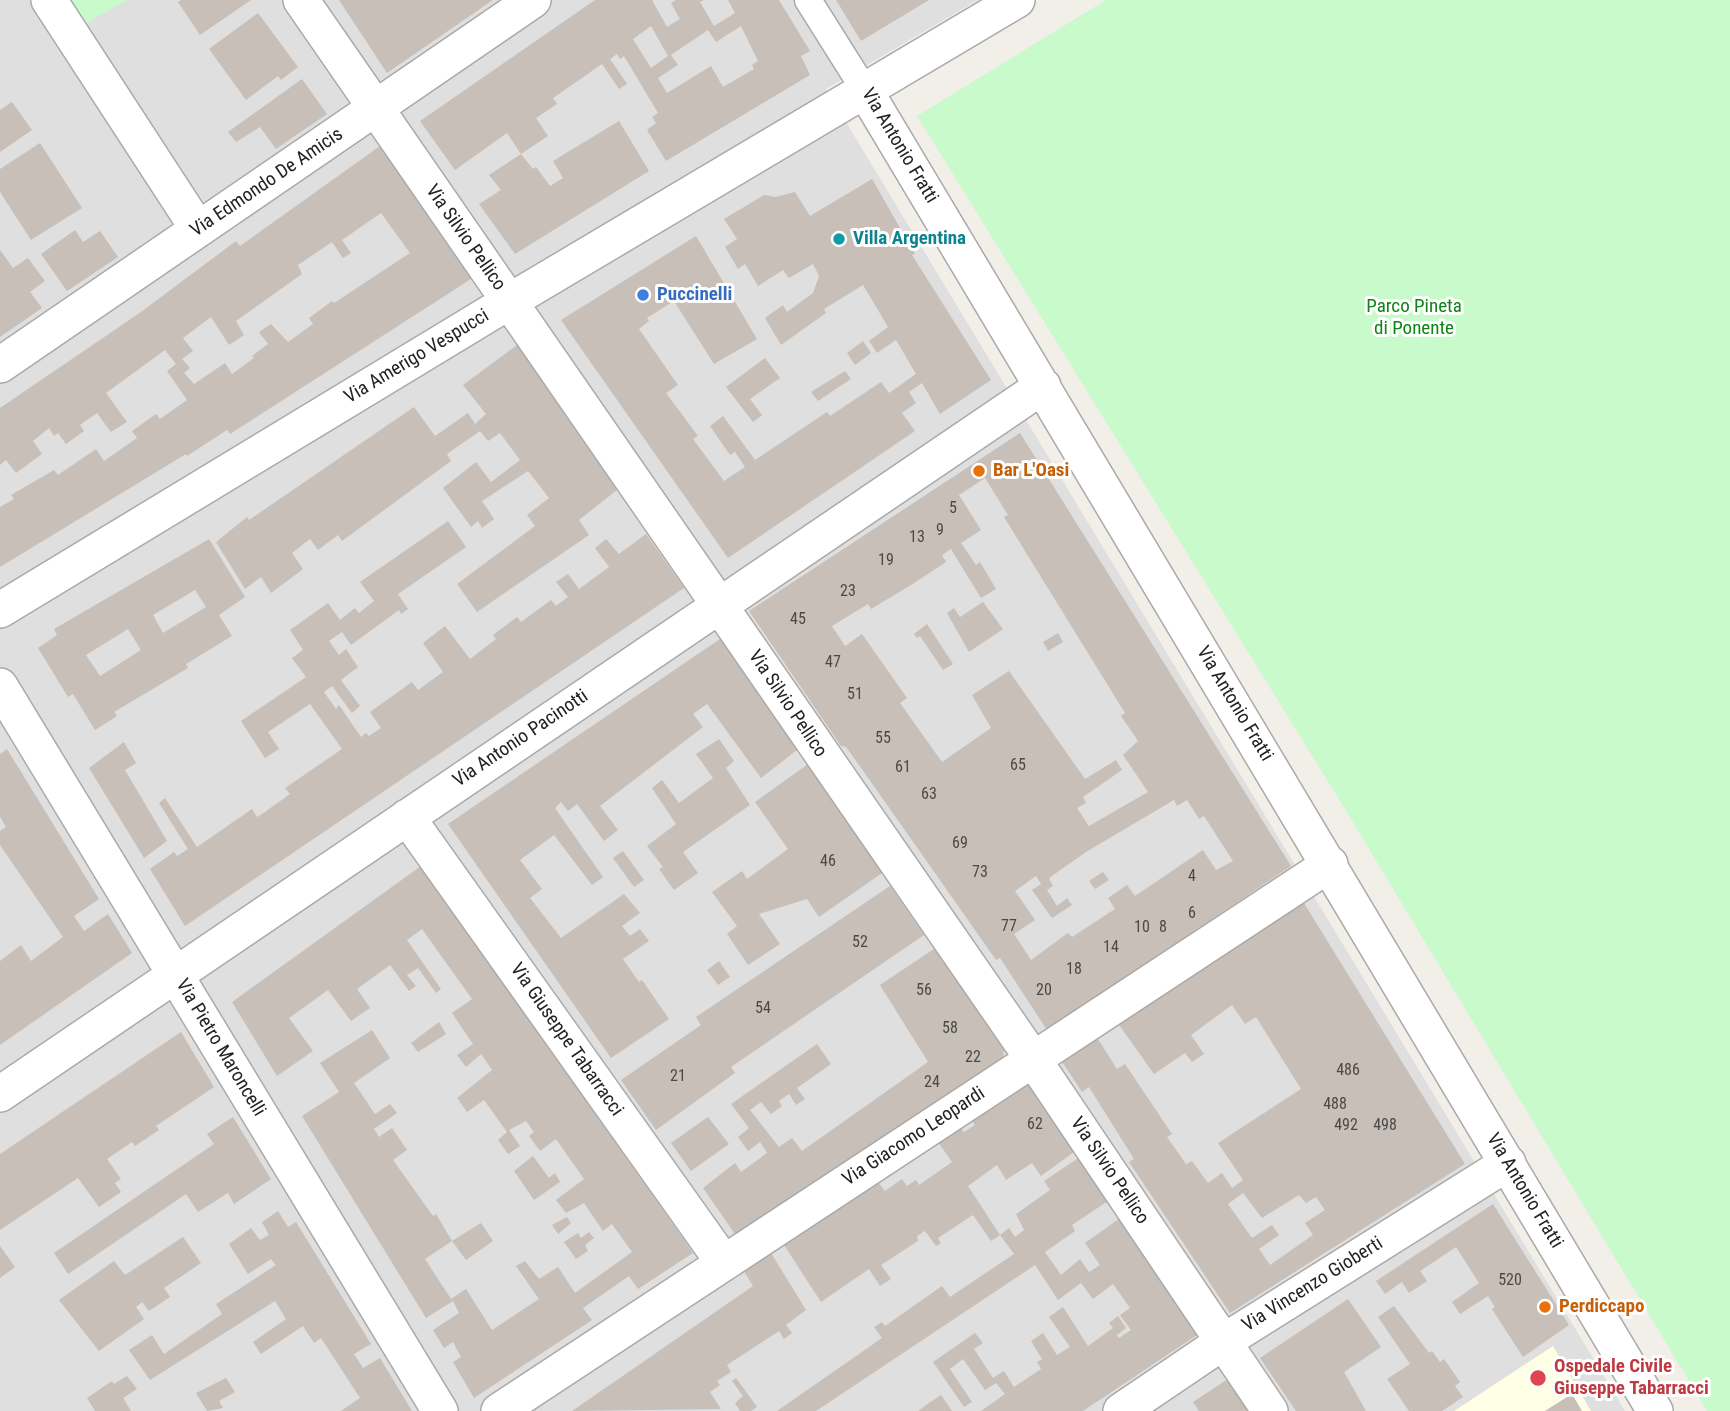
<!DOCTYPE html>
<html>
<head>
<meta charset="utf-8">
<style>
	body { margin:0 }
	canvas { display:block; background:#f2efe9 }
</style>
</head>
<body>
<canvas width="1730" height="1411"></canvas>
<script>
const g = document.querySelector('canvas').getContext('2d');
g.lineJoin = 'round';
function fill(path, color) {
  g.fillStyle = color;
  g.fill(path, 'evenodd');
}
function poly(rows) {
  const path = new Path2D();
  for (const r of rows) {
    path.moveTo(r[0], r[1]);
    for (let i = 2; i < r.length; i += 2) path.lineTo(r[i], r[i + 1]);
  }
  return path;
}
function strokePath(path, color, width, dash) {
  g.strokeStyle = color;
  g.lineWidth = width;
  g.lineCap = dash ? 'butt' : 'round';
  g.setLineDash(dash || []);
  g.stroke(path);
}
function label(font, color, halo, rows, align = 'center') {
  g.font = font + ' "Roboto Condensed",sans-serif';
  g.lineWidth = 6;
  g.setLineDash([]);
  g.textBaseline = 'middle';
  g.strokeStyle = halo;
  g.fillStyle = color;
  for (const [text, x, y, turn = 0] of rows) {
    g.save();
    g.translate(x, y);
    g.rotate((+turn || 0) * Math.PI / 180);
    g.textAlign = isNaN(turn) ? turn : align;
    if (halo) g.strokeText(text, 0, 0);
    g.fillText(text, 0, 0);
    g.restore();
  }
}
fill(poly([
	[0,0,978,0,826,89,1625,1411,0,1411]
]), '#e0dfdf');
fill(poly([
	[1553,1346,1591,1411,1454,1411]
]), '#ffffe5');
fill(poly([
	[64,0,127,0,80,27],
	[1106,0,1730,0,1730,1411,1707,1411,1348,814,917,116]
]), '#c8facc');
fill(poly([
	[181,0,251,0,200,35,178,2],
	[339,0,493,0,387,73],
	[595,0,652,0,667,27,680,19,671,3,676,0,704,0,700,2,714,26,735,13,728,0,779,0,810,51,801,56,810,75,666,161,647,130,656,123,652,117,658,113,624,56,620,59,617,54,610,59,627,84,619,89,602,64,553,98,557,104,536,118,548,136,521,154,533,169,536,167,550,186,563,178,553,161,619,121,649,171,515,254,479,204,501,190,489,175,521,154,507,133,455,170,420,121],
	[651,26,668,56,651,68,633,39],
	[741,26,758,61,752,65,754,69,723,87,711,66,667,93,658,78,678,65,671,55,708,30,716,42],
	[836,0,929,0,861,41],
	[258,13,298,67,281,80,278,76,246,100,209,49],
	[302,79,327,114,276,149,260,127,236,142,228,132],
	[12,102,32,130,0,152,0,110],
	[40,143,82,208,31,240,0,192,0,169],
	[380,146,471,279,230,434,227,430,187,456,186,454,0,567,0,507,14,499,11,495,54,470,58,475,96,449,104,461,137,438,132,431,156,414,160,419,187,400,167,371,176,364,165,350,106,393,127,422,111,432,97,413,80,425,84,431,66,444,58,433,54,436,49,428,33,441,42,454,16,473,6,460,0,465,0,408,141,312,236,241,240,246],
	[381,213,410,253,334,303,332,301,309,318,313,324,288,342,271,324,259,332,268,344,252,356,254,358,232,374,225,363,194,384,184,373,190,368,182,359,193,351,183,338,211,317,229,345,244,335,236,321,302,274,298,265,332,242,343,258,351,253,342,240],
	[872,179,915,254,912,255,991,380,940,414,922,383,909,392,916,403,902,413,915,431,728,558,561,320,696,236,757,339,714,364,674,301,647,318,649,321,639,329,678,385,666,393,698,436,693,439,724,481,745,467,735,452,730,455,710,426,723,416,755,460,827,412,830,416,881,382,889,393,916,374,896,340,877,353,869,341,888,327,863,285,824,309,826,313,781,345,765,318,783,305,787,312,813,293,819,276,813,264,789,278,783,270,758,286,745,264,738,269,725,247,737,239,724,219,764,195,775,197,795,192,810,216],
	[75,230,83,242,100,231,118,257,67,291,41,254],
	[0,250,13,268,28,258,45,281,30,292,42,308,0,337],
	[863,341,871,353,855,365,847,353],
	[517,345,617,490,579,520,589,535,477,612,457,584,535,526,527,515,549,498,528,471,482,501,494,519,482,528,478,521,471,527,443,488,476,462,491,482,520,460,500,433,488,441,480,431,447,454,451,461,342,541,338,535,318,550,310,539,292,553,303,569,271,593,261,577,245,589,216,542,247,517,249,520,414,407,435,436,468,413,475,424,486,414,463,385],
	[765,358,780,378,750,399,762,415,753,422,726,387],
	[845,371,851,379,818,401,811,392],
	[1020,433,1291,866,1047,1030,1000,958,996,960,864,772,846,747,841,746,749,611],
	[985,478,1008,515,1004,517,1125,713,1121,716,1138,741,1123,755,1148,792,1089,826,1077,808,1086,803,1083,797,1122,770,1116,760,1085,779,1009,671,972,695,991,728,942,762,900,703,907,698,862,634,845,646,832,626,868,604,871,609,911,585,946,562,942,555,951,549,981,598,996,589,980,562,976,565,961,543,981,530,959,495],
	[1174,800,1177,806,1187,800,1199,819,1204,816,1233,861,1216,870,1203,850,1135,896,1127,885,1108,898,1115,909,1072,937,1068,933,1031,960,1014,934,1035,920,1015,891,1036,876,1041,884,1032,890,1052,918,1072,905,1067,898,1057,906,1047,890,1053,886,1049,878,1086,852],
	[448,521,466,547,398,594,408,609,401,614,399,610,351,645,342,632,329,641,339,655,346,649,358,667,341,680,360,706,352,713,332,686,324,692,336,709,339,705,361,737,366,733,369,736,381,728,370,712,412,682,418,690,443,672,423,643,445,626,470,659,496,639,493,635,517,617,521,622,551,600,556,606,568,597,556,582,568,574,579,589,609,567,595,548,606,539,619,554,646,534,684,588,185,926,150,869,174,852,177,856,188,849,159,803,165,798,197,847,252,809,257,817,262,814,290,794,285,788,342,749,310,704,268,732,279,749,265,758,241,721,306,677,292,658,303,650,290,630,328,603,340,620,355,608,359,613,374,601,360,582],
	[209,539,245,597,219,615,232,636,186,664,188,668,114,712,117,716,95,730,73,694,68,697,38,648,57,635,54,629],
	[195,590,206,607,163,633,153,615],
	[128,629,141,650,100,676,86,655],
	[983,602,1003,629,969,652,947,613,954,608,960,617],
	[927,624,953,664,943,670,920,636,917,638,914,634],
	[1058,633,1063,642,1048,651,1043,642],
	[720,639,797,750,761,778,707,704,693,714,703,727,600,806,618,830,604,841,577,804,568,811,561,802,555,808,603,877,592,885,554,835,520,860,542,889,530,898,561,938,624,894,640,913,622,926,630,936,640,929,649,941,623,959,639,982,642,980,669,1019,611,1058,448,824],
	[719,739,734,761,726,768,750,805,683,852,698,873,674,890,659,869,663,867,647,846,676,824,652,788,662,780,679,803,713,778,696,754],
	[124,742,136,763,125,770,167,841,144,858,89,768],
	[7,749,99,899,74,916,84,931,108,914,132,953,0,1045,0,961,21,945,31,961,63,937,0,845,0,831,6,827,0,817,0,754],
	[808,764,882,873,819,917,807,899,759,914,780,944,748,965,727,934,737,926,712,892,742,871,747,879,788,849,755,802],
	[623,851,644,880,634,887,613,858],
	[421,866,693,1253,638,1289,629,1276,583,1308,592,1320,474,1398,453,1362,461,1357,453,1342,444,1348,433,1330,459,1313,453,1301,426,1318,302,1116,339,1092,320,1063,372,1030,390,1058,354,1083,375,1114,390,1104,397,1113,374,1129,379,1137,392,1128,407,1150,393,1160,433,1216,436,1214,452,1241,481,1223,493,1241,466,1260,452,1241,425,1259,451,1299,466,1289,492,1330,539,1299,516,1266,525,1261,539,1279,558,1267,575,1293,632,1252,612,1224,603,1231,584,1203,566,1213,556,1200,584,1179,556,1139,540,1151,529,1136,534,1132,526,1121,509,1130,520,1146,508,1154,498,1140,507,1132,484,1100,467,1112,457,1098,492,1070,481,1054,466,1067,457,1055,473,1044,452,1013,472,999,422,929,407,940,441,989,436,993,418,968,407,975,416,986,409,991,390,965,357,989,370,1008,351,1021,328,990,289,1018,313,1051,277,1076,232,1002],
	[1103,872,1109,880,1095,889,1089,881],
	[890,886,924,935,731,1067,735,1073,656,1130,621,1080,701,1025,696,1017],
	[1302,900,1465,1164,1230,1313,1129,1162,1134,1159,1089,1087,1082,1092,1061,1060,1096,1036,1117,1069,1125,1064,1172,1134,1167,1137,1186,1164,1192,1161,1208,1183,1222,1173,1232,1188,1243,1180,1218,1143,1301,1089,1256,1017,1245,1024,1232,1005,1191,1035,1204,1054,1192,1062,1185,1053,1154,1074,1117,1022],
	[1243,1193,1262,1218,1299,1195,1306,1203,1316,1197,1325,1210,1305,1223,1313,1235,1270,1265,1259,1249,1279,1235,1272,1225,1252,1238,1228,1204],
	[934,949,1004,1047,1003,1061,737,1237,703,1188,735,1163,741,1172,767,1153,760,1142,748,1151,738,1137,749,1128,731,1104,817,1044,831,1064,797,1088,805,1099,796,1105,789,1094,779,1101,782,1106,771,1114,761,1102,750,1110,779,1147,792,1138,802,1151,928,1062,880,985],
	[719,961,730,977,718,985,707,970],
	[439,1022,446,1034,418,1052,411,1043],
	[181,1032,214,1087,156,1126,159,1130,135,1146,132,1142,107,1159,121,1179,115,1183,121,1192,99,1207,78,1178,0,1230,0,1154],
	[1032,1079,1078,1149,1041,1176,1032,1163,1006,1180,997,1165,968,1186,1000,1235,991,1241,973,1215,938,1238,941,1243,936,1246,925,1231,917,1236,918,1241,881,1265,891,1279,880,1286,869,1269,821,1302,784,1245,878,1182,885,1191,902,1179,907,1186,916,1180,919,1185,952,1162,938,1142,960,1127,964,1132,975,1125,971,1119],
	[233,1117,271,1179,234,1204,228,1193,198,1212,186,1194,68,1274,54,1253,214,1144,207,1134],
	[708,1117,729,1144,691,1171,671,1143],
	[1083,1155,1111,1199,1072,1225,1075,1231,1045,1252,1061,1275,1080,1259,1089,1272,1100,1265,1085,1243,1123,1216,1200,1333,1083,1411,981,1411,1005,1394,996,1383,985,1390,963,1359,950,1369,972,1402,964,1407,933,1362,975,1333,983,1343,974,1349,993,1378,1004,1371,1014,1387,1041,1369,1037,1362,1042,1359,1031,1341,1043,1333,1057,1355,1070,1347,1049,1317,1063,1307,1088,1346,1113,1328,1109,1323,1118,1316,1126,1328,1117,1335,1119,1338,1131,1330,1120,1315,1130,1308,1113,1284,1093,1299,1081,1283,1058,1300,1035,1265,816,1411,777,1411,882,1338,874,1327,882,1322,885,1326,942,1286,950,1297,1014,1254,1000,1235,1009,1228,1015,1237,1024,1230,1016,1214,1050,1190,1044,1181],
	[533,1156,549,1178,555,1173,560,1182,534,1200,514,1171],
	[1493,1204,1569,1325,1523,1357,1492,1309,1495,1307,1488,1296,1460,1314,1452,1302,1479,1283,1456,1247,1420,1271,1427,1281,1409,1293,1402,1282,1385,1294,1376,1281],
	[278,1211,288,1227,296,1222,371,1344,354,1354,363,1368,380,1358,412,1411,341,1411,360,1398,321,1338,314,1343,303,1326,261,1354,253,1342,286,1319,275,1301,150,1380,129,1350,152,1335,164,1354,222,1314,216,1304,276,1265,271,1259,248,1274,229,1244,251,1228,260,1240,269,1235,262,1222],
	[567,1217,571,1223,558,1234,552,1225],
	[589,1232,594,1238,585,1245,588,1251,576,1259,564,1242,578,1233,581,1238],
	[183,1237,201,1263,164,1288,170,1297,149,1311,142,1302,136,1307,144,1319,99,1351,59,1300,114,1261,125,1275],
	[0,1246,15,1267,0,1278],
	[771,1253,806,1310,786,1325,792,1333,784,1339,779,1331,727,1365,731,1372,717,1381,720,1385,710,1392,721,1409,572,1411,753,1286,744,1271],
	[1348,1299,1381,1347,1344,1372,1366,1411,1296,1411,1260,1358],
	[1394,1306,1429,1353,1432,1351,1440,1362,1444,1359,1460,1382,1455,1386,1463,1397,1442,1411,1409,1411,1387,1379,1410,1364,1378,1317],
	[127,1376,137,1389,123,1398,131,1411,95,1411,87,1398,112,1381,114,1384],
	[226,1378,235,1392,219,1401,223,1408,207,1411,196,1393],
	[736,1378,757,1407,751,1411,740,1411,735,1403,743,1396,732,1381],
	[1228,1379,1250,1411,1199,1411,1193,1402],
	[1572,1394,1582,1411,1545,1411,1551,1407],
	[941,1395,952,1411,918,1411,926,1405]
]), '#c7bfb8');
const pedestrian = poly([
	[808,0,864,89]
]);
const minor = poly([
	[49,0,198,229],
	[301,0,1033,1059,1270,1411],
	[864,89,1655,1411],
	[0,365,533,0],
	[0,610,510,301,1017,0],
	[0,686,440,1411],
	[407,817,724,1263],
	[0,1094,1043,386],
	[499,1411,1330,864],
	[1121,1411,1223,1342,1508,1163]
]);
strokePath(pedestrian, '#a9a9a9', 29);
strokePath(minor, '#a9a9a9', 38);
strokePath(pedestrian, '#fff', 26);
strokePath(minor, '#fff', 35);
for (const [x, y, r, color] of [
	[839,239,7,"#0f9aa8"],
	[643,295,7,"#3f7fe0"],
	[979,471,7,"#e8710a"],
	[1545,1307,7,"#e8710a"],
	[1538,1378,9,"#e0444e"]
]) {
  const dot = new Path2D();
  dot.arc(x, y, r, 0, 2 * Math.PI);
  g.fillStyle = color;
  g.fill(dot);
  strokePath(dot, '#fff', 2.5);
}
label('16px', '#4b4948', null, [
	["5",953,509],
	["9",940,531],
	["13",917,538],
	["19",886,561],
	["23",848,592],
	["45",798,620],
	["47",833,663],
	["51",855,695],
	["55",883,739],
	["65",1018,766],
	["61",903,768],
	["63",929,795],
	["69",960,844],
	["46",828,862],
	["73",980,873],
	["4",1192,877],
	["6",1192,914],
	["77",1009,927],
	["10",1142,928],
	["8",1163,928],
	["52",860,943],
	["14",1111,948],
	["18",1074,970],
	["56",924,991],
	["20",1044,991],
	["54",763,1009],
	["58",950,1029],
	["22",973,1058],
	["486",1348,1071],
	["21",678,1077],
	["24",932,1083],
	["488",1335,1105],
	["62",1035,1125],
	["492",1346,1126],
	["498",1385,1126],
	["520",1510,1281]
]);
label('19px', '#222', '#fff', [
	["Via Antonio Fratti",899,146,59],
	["Via Edmondo De Amicis",267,183,-34],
	["Via Silvio Pellico",465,238,55],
	["Via Amerigo Vespucci",417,357,-31],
	["Via Silvio Pellico",787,704,56],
	["Via Antonio Fratti",1234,704,59],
	["Via Antonio Pacinotti",521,739,-34],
	["Via Giuseppe Tabarracci",566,1040,55],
	["Via Pietro Maroncelli",220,1048,59],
	["Via Giacomo Leopardi",914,1137,-33],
	["Via Silvio Pellico",1109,1171,56],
	["Via Antonio Fratti",1524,1191,59],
	["Via Vincenzo Gioberti",1313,1285,-32]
]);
label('bold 19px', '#0d838f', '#fff', [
	["Villa Argentina",853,239]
], 'left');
label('bold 19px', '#366cbe', '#fff', [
	["Puccinelli",657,295]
], 'left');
label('19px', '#0c8416', '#fff', [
	["Parco Pineta",1414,307],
	["di Ponente",1414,329]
]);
label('bold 19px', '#c56008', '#fff', [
	["Bar L'Oasi",993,471],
	["Perdiccapo",1559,1307]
], 'left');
label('bold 19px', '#be3a42', '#fff', [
	["Ospedale Civile",1554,1367],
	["Giuseppe Tabarracci",1554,1389]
], 'left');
</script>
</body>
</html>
